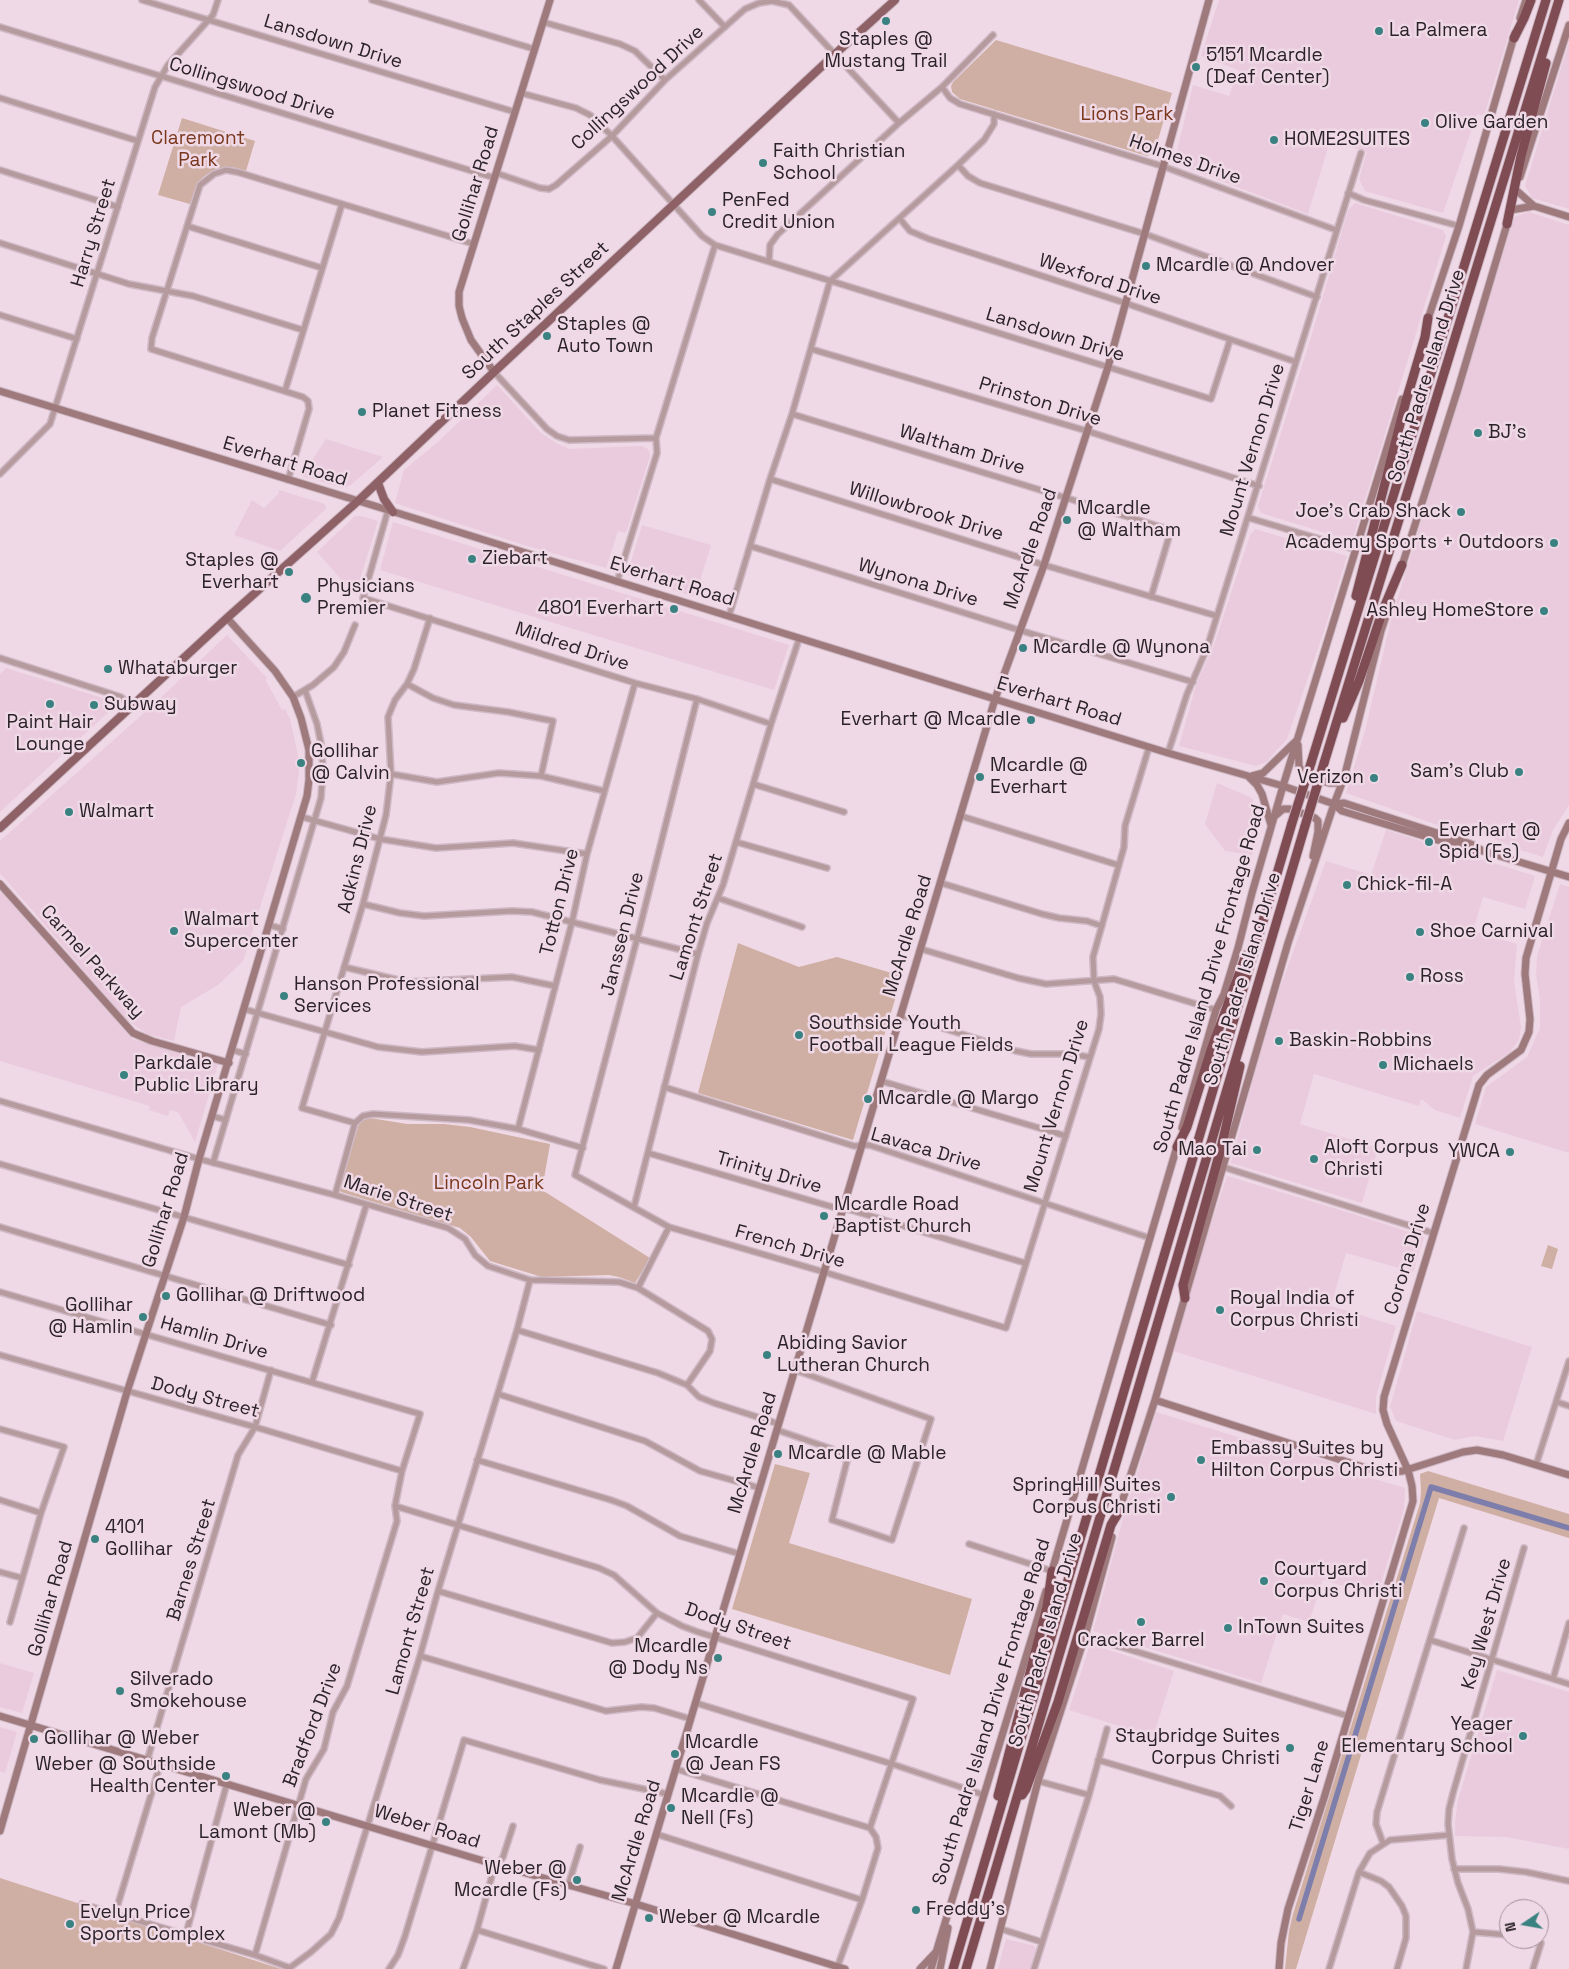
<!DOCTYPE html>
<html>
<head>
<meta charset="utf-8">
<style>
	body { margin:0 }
	#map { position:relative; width:1569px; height:1969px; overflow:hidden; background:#f0d9e6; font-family:"Space Grotesk",sans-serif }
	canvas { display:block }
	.north { position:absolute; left:1499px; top:1899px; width:50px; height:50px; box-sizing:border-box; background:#f0d9e6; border:1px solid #a1909a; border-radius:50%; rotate:258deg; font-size:14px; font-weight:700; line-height:20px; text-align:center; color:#2b2328 }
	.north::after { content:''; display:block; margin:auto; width:18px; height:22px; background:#3a8281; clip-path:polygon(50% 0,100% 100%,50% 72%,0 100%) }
</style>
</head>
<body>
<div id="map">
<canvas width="1569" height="1969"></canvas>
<div class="north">N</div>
</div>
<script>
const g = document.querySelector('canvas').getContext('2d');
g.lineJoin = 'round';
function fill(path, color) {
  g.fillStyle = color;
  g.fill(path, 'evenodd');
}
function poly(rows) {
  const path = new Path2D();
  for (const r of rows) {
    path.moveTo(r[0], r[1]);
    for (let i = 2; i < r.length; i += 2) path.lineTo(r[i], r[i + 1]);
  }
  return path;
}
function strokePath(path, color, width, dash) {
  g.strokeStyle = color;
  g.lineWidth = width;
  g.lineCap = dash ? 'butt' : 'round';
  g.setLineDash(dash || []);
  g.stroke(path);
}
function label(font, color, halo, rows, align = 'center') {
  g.font = font + ' "Space Grotesk",sans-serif';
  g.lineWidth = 5;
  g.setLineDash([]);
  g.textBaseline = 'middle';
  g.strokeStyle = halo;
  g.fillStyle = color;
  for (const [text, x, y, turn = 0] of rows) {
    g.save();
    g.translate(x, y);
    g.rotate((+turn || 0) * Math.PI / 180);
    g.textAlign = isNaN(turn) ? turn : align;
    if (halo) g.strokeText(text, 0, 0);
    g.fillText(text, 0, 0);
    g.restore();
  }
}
fill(poly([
	[1219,0,1519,0,1484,116,1477,114,1443,213,1365,191,1359,179,1367,152,1330,141,1308,214,1174,163,1193,85,1229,96,1238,70,1201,56],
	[1569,42,1569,209,1532,198,1525,186],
	[1355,203,1443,230,1446,236,1353,538,1348,540,1261,513,1258,506,1311,337,1348,210],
	[1529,212,1569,225,1569,805,1553,830,1543,857,1517,849,1492,838,1448,826,1446,828,1346,793,1365,731,1391,620,1514,217],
	[497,385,541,433,558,444,570,449,641,446,648,449,650,456,626,533,618,531,606,568,527,546,395,503,404,470,439,441],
	[326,439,383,457,351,485,343,488,302,476],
	[279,490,325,504,326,509,280,551,234,535,252,500,264,508,279,493],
	[355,516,362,516,378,521,355,595,317,552],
	[393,522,789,645,774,690,380,570],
	[642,525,711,545,695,597,627,575],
	[1255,529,1347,556,1325,628,1287,739,1266,762,1256,766,1179,746,1196,685,1214,645,1250,535],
	[227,635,267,678,266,681,282,710,285,709,290,719,298,755,299,771,296,794,243,961,218,985,181,1007,174,1041,147,1034,126,1019,0,873,0,841,153,705],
	[6,668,112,701,115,704,115,706,0,812,0,674],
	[1217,783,1252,798,1260,824,1252,855,1225,851,1205,824],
	[1386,830,1535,876,1525,909,1483,897,1473,931,1517,944,1514,981,1521,1027,1519,1040,1510,1052,1473,1076,1460,1118,1435,1110,1421,1099,1419,1106,1314,1074,1300,1124,1378,1148,1362,1203,1231,1163,1259,1057,1279,991,1326,861,1371,875],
	[1560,884,1569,887,1569,1153,1475,1124,1486,1087,1527,1057,1540,1028,1540,1000,1536,974,1537,956],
	[0,891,132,1039,218,1064,195,1142,178,1112,170,1110,168,1116,149,1110,150,1106,0,1061],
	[1227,1176,1357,1215,1424,1237,1413,1272,1346,1253,1331,1306,1396,1326,1376,1397,1376,1414,1173,1351,1197,1266],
	[1417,1311,1532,1347,1503,1441,1475,1436,1455,1440,1396,1421,1390,1407],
	[1156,1412,1251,1441,1252,1439,1266,1442,1351,1469,1351,1472,1405,1488,1404,1509,1377,1596,1323,1580,1309,1622,1283,1614,1261,1683,1093,1631,1122,1522],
	[1090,1644,1174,1671,1153,1737,1069,1710],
	[0,1663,34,1673,22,1713,0,1707],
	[1497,1670,1569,1692,1569,1849,1506,1837,1455,1836,1455,1822,1458,1800],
	[0,1727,17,1732,5,1773,0,1771],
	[1006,1939,1035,1946,1036,1950,1030,1969,998,1969]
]), '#e9cbdd');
fill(poly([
	[996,40,1172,93,1154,153,1147,156,960,99,952,92,951,86,953,82],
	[182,118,255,141,246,171,233,167,212,171,203,177,197,184,190,204,158,195],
	[738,943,799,967,837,957,902,976,853,1140,698,1093],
	[370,1118,407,1124,444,1124,470,1127,550,1144,542,1190,650,1258,635,1283,619,1277,609,1275,542,1277,490,1261,471,1237,460,1228,341,1192,339,1189,359,1124,363,1120],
	[1548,1245,1558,1249,1552,1269,1541,1266],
	[775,1464,810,1473,789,1543,972,1599,950,1675,732,1609],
	[1428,1471,1569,1514,1569,1538,1439,1498,1296,1969,1285,1969,1289,1931,1293,1914,1420,1503,1421,1491,1420,1474],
	[0,1878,281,1969,0,1969]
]), '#cfafa3');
strokePath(poly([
	[1299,1919,1431,1487,1569,1528]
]), '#7d7eac', 5.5);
const street = poly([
	[142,0,515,112],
	[372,0,534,49],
	[699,0,725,27],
	[543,22,620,44,635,51,665,80],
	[0,27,495,178],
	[942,87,950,98,960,104,1162,166,1336,230],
	[521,93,576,108,590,115,612,136,702,236,715,245,1211,399,1230,340],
	[0,98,138,141],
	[958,165,968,176,980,183,1145,234,1317,297],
	[0,170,118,207],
	[496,173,540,188,549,189,556,185,612,136,665,80,745,9,759,3,772,1,789,5,899,123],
	[1348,193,1364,200,1459,226],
	[900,219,910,231,929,239,1125,303,1296,362],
	[187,226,322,268],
	[0,243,129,284,193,296,303,330],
	[769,261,770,245,778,234,899,123,942,87,993,35],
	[0,315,77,339],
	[811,349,1087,431,1259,486],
	[494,372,547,429,557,436,569,440,656,438],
	[285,391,342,204],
	[792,414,1171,530,1151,597],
	[0,474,50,424,155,87,168,65,213,15,218,0],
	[770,479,1044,565,1217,616],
	[288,480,309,409,308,401,303,397,151,349,152,338,200,185,214,174,226,170,237,172,474,244],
	[388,510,363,598,635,683,697,699,771,724],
	[1249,518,1357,550],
	[750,546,1019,630,1193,682],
	[617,582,657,453,656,438,715,245],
	[729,616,770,479,792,414,830,281,958,165,984,140,994,124,994,114],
	[430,618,414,669,407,684,395,700,388,717,391,774,386,815,363,904,302,1108,355,1123,363,1116,373,1114,469,1120,518,1129,583,1148],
	[0,658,121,697,131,706],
	[407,684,433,698,454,705,508,712,553,721,541,776],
	[293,697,313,685,334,667,344,652,355,625],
	[697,699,637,939,575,1175,669,1227,824,1272,1006,1328,1099,1029,1101,1014,1100,997,1094,981,1093,957,1124,847,1125,826,1149,747],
	[1168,753,1187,694,1207,648,1361,153],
	[391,774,437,782,499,773,541,776,604,791],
	[753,784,844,812],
	[961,816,1118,865],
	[302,817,380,839,436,848,513,843,587,854],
	[736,842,827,868],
	[941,883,1042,914,1059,918,1087,921,1102,926],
	[718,898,802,927],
	[363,904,400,913,424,916,512,911,532,912,698,954],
	[269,925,283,929],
	[921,949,1018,978,1046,984,1114,979,1216,1010],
	[344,967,407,982,512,977,555,986],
	[244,1009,378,1047,422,1052,515,1046,539,1050],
	[901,1015,1016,1051,1031,1054,1071,1054,1089,1057],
	[232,1050,246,1054],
	[881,1081,1066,1136],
	[664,1087,854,1146,869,1145,1150,1238],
	[0,1101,199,1159,335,1195,448,1228,465,1239,475,1255,488,1266,530,1280,619,1282,638,1288,708,1331,712,1339,710,1351,687,1385],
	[212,1116,226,1120],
	[518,1129,572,922,587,854,635,683],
	[648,1153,836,1208,851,1210,1025,1263],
	[213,1163,321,798,323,768,321,744,317,724,305,690],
	[0,1164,349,1265],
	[1223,1167,1433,1233],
	[335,1195,355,1123],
	[634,1207,698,954,707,923,723,885,771,724,799,639],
	[0,1227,331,1325],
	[638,1288,669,1227],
	[0,1292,420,1414,402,1471,395,1506,397,1521,347,1686,333,1712,324,1749,306,1779,255,1955],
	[517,1330,658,1373,687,1385,699,1397,714,1403,779,1424],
	[0,1355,255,1427,402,1471],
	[312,1382,366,1206],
	[498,1394,645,1441,700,1471,760,1488],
	[1557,1402,1569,1406],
	[0,1429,64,1447,41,1513,10,1622],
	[777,1430,832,1449,847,1461,832,1520,892,1540,931,1419,795,1370],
	[477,1460,611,1500,627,1506,680,1536,740,1554],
	[1536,1465,1569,1361],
	[0,1500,41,1513],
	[395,1506,599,1568,614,1575,657,1613,682,1626,698,1632,913,1699,870,1828,876,1837,878,1848,862,1900,837,1968],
	[969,1544,1052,1571],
	[0,1572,22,1578],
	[438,1591,612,1643,625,1642,637,1638,657,1613],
	[1085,1636,1348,1716],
	[1430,1640,1569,1684],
	[420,1656,606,1711,641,1707,654,1708,691,1719],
	[1553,1679,1569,1623],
	[696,1703,892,1764,984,1795],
	[1098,1760,1220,1796,1231,1806],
	[147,1761,238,1455,255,1427,271,1370],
	[676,1769,870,1828],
	[1038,1781,1089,1795],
	[656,1834,862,1900],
	[1383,1843,1376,1824,1377,1812,1464,1528],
	[1454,1869,1499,1869,1526,1872,1569,1881],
	[1359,1872,1381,1881,1389,1887,1402,1906,1406,1916,1406,1938,1397,1969],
	[568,1886,580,1847],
	[82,1904,255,1955,288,1967],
	[115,1914,160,1765],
	[1001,1929,1042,1942],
	[477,1930,604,1969],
	[1473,1932,1509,1935],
	[186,1934,227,1783],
	[1529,1939,1541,1943,1533,1969],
	[288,1969,311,1952,331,1934,339,1918,420,1656,438,1591,517,1330,530,1280],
	[389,1969,398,1955,405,1936,464,1740,600,1780,668,1794],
	[463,1969,477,1930,493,1872,503,1857,513,1826],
	[1034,1969,1089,1795,1107,1729],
	[1329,1969,1359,1872,1370,1853,1390,1840,1449,1835],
	[1466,1969,1473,1932,1468,1909,1458,1883,1452,1859,1448,1824,1449,1809,1453,1793,1524,1548]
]);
const secondary = poly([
	[1520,18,1526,0],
	[1520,177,1569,25],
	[1516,190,1534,206,1569,217],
	[1511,210,1534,206],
	[1427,322,1459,226,1515,33],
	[494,372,471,340,462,318,459,306,459,292,550,0],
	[0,391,388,510,1168,753,1283,786,1334,804,1342,811,1470,850,1483,851],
	[1401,569,1458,389,1508,221],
	[1298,745,1299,766,1303,775,1329,783,1338,783,1343,779],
	[1252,776,1263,773,1295,742],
	[1249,777,1257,785,1262,794,1271,825],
	[1334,804,1344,803,1471,844,1483,851,1569,877],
	[1276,815,1283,809,1290,809,1315,818,1318,821,1318,832,1313,856],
	[0,884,133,1033,152,1041,229,1063],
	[1182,1128,1216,1010,1224,994,1238,948,1252,893,1283,786,1402,399],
	[1155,1400,1372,1470,1394,1472,1403,1471,1463,1452,1477,1450,1503,1455,1569,1475],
	[1117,1517,1155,1400,1288,943,1334,804,1344,778,1381,631,1391,601],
	[1051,1574,1178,1143],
	[0,1716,497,1865,636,1904,845,1969],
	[0,1831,127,1392,184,1217,199,1159,307,796,309,780,309,750,301,718,293,697,275,671,227,618],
	[616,1969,995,699,1044,565,1108,367,1209,0],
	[920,1969,937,1951],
	[931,1969,1046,1591],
	[940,1969,948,1928],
	[990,1969,1038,1781,1085,1636,1112,1537],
	[1279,1969,1281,1943,1288,1909,1324,1798,1413,1501,1412,1486,1408,1470,1387,1424,1383,1410,1384,1397,1479,1085,1487,1075,1521,1050,1529,1032,1530,1019,1525,974,1526,958,1561,839,1569,823]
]);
const primary = poly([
	[378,483,384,499,393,512],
	[0,828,227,618,358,501,494,372,835,54,895,0]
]);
const highway = poly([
	[1514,38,1524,18,1531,0],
	[1507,224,1521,156,1546,63],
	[1356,596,1406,401,1425,337,1428,318],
	[1343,718,1359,681,1383,610,1402,565],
	[1311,763,1546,0],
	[1324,763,1559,0],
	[1177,1147,1187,1127,1211,1050,1246,955],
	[1185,1298,1183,1285,1221,1148,1240,1066],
	[1022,1795,1026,1789,1058,1702,1111,1525,1118,1513],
	[998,1796,1047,1607,1052,1571],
	[953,1969,1292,823],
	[966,1969,1305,826]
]);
strokePath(street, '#cdb8c4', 8);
strokePath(secondary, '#cdb8c4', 9);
strokePath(primary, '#cdb8c4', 10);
strokePath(highway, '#cdb8c4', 11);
strokePath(street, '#b69b9e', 5);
strokePath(secondary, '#9f7a7d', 7);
strokePath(primary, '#8e6166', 8);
strokePath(highway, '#7f4c53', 9);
const highwayBridge = poly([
	[1292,823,1311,763],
	[1305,826,1324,763]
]);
strokePath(highwayBridge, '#cdb8c4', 11, []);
strokePath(highwayBridge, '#7f4c53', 9);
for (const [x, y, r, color] of [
	[886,21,5,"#3a8281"],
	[1379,31,5,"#3a8281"],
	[1196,67,5,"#3a8281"],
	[1425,123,5,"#3a8281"],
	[1274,140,5,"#3a8281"],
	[763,163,5,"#3a8281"],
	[712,212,5,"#3a8281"],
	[1146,266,5,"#3a8281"],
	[547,336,5,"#3a8281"],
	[362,412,5,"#3a8281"],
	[1478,433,5,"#3a8281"],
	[1461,512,5,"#3a8281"],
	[1067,520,5,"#3a8281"],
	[1554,543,5,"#3a8281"],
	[472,559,5,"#3a8281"],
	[289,572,5,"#3a8281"],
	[306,598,6,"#3a8281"],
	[674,609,5,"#3a8281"],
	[1544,611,5,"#3a8281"],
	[1023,648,5,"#3a8281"],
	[108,669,5,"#3a8281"],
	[50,704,5,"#3a8281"],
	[94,705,5,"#3a8281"],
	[1031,720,5,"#3a8281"],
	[301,763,5,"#3a8281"],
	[1519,772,5,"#3a8281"],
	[980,777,5,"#3a8281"],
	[1374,778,5,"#3a8281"],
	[69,812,5,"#3a8281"],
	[1429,842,5,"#3a8281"],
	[1347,885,5,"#3a8281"],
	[174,931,5,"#3a8281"],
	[1420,932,5,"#3a8281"],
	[1410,977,5,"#3a8281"],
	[284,996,5,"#3a8281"],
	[799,1035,5,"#3a8281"],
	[1279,1041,5,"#3a8281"],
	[1383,1065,5,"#3a8281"],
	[124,1075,5,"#3a8281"],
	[868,1099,5,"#3a8281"],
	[1257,1150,5,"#3a8281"],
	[1510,1152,5,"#3a8281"],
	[1314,1159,5,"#3a8281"],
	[824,1216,5,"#3a8281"],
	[166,1296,5,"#3a8281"],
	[1220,1310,5,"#3a8281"],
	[143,1317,5,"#3a8281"],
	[767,1355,5,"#3a8281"],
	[778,1454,5,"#3a8281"],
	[1201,1460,5,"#3a8281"],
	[1171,1497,5,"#3a8281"],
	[95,1539,5,"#3a8281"],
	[1264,1581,5,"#3a8281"],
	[1141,1622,5,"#3a8281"],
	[1228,1628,5,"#3a8281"],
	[718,1658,5,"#3a8281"],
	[120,1691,5,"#3a8281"],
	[1523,1736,5,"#3a8281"],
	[34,1739,5,"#3a8281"],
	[1290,1748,5,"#3a8281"],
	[675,1754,5,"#3a8281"],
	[226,1776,5,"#3a8281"],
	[671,1808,5,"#3a8281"],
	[326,1822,5,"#3a8281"],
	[577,1880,5,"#3a8281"],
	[916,1910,5,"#3a8281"],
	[649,1918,5,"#3a8281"],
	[70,1924,5,"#3a8281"]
]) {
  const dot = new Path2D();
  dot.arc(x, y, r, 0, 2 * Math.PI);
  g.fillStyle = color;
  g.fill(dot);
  strokePath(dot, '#f0d9e6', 2);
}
label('19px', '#2b2328', '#f0d9e6', [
	["La Palmera",1389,31],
	["Staples @",886,40,"center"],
	["Mustang Trail",886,62,"center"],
	["5151 Mcardle",1206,56],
	["(Deaf Center)",1206,78],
	["Olive Garden",1435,123],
	["HOME2SUITES",1284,140],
	["Faith Christian",773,152],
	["School",773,174],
	["PenFed",722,201],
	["Credit Union",722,223],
	["Mcardle @ Andover",1156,266],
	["Staples @",557,325],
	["Auto Town",557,347],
	["Planet Fitness",372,412],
	["BJ's",1488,433],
	["Mcardle",1077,509],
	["@ Waltham",1077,531],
	["Joe's Crab Shack",1451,512,"right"],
	["Academy Sports + Outdoors",1544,543,"right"],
	["Ziebart",482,559],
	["Staples @",279,561,"right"],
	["Everhart",279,583,"right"],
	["Physicians",317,587],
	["Premier",317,609],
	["4801 Everhart",664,609,"right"],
	["Ashley HomeStore",1534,611,"right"],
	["Mcardle @ Wynona",1033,648],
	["Whataburger",118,669],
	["Subway",104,705],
	["Everhart @ Mcardle",1021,720,"right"],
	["Paint Hair",50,723,"center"],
	["Lounge",50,745,"center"],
	["Gollihar",311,752],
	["@ Calvin",311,774],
	["Mcardle @",990,766],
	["Everhart",990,788],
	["Sam's Club",1509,772,"right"],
	["Verizon",1364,778,"right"],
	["Walmart",79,812],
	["Everhart @",1439,831],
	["Spid (Fs)",1439,853],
	["Chick-fil-A",1357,885],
	["Walmart",184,920],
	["Supercenter",184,942],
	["Shoe Carnival",1430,932],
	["Ross",1420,977],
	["Hanson Professional",294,985],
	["Services",294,1007],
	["Southside Youth",809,1024],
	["Football League Fields",809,1046],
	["Baskin-Robbins",1289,1041],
	["Parkdale",134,1064],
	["Public Library",134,1086],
	["Michaels",1393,1065],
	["Mcardle @ Margo",878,1099],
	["Aloft Corpus",1324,1148],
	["Christi",1324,1170],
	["Mao Tai",1247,1150,"right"],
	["YWCA",1500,1152,"right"],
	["Mcardle Road",834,1205],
	["Baptist Church",834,1227],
	["Gollihar @ Driftwood",176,1296],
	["Royal India of",1230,1299],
	["Corpus Christi",1230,1321],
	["Gollihar",133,1306,"right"],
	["@ Hamlin",133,1328,"right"],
	["Abiding Savior",777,1344],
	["Lutheran Church",777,1366],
	["Embassy Suites by",1211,1449],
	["Hilton Corpus Christi",1211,1471],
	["Mcardle @ Mable",788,1454],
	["SpringHill Suites",1161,1486,"right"],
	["Corpus Christi",1161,1508,"right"],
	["4101",105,1528],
	["Gollihar",105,1550],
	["Courtyard",1274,1570],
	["Corpus Christi",1274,1592],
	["InTown Suites",1238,1628],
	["Cracker Barrel",1141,1641,"center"],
	["Mcardle",708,1647,"right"],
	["@ Dody Ns",708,1669,"right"],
	["Silverado",130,1680],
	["Smokehouse",130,1702],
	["Yeager",1513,1725,"right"],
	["Elementary School",1513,1747,"right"],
	["Staybridge Suites",1280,1737,"right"],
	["Corpus Christi",1280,1759,"right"],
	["Gollihar @ Weber",44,1739],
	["Mcardle",685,1743],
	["@ Jean FS",685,1765],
	["Weber @ Southside",216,1765,"right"],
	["Health Center",216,1787,"right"],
	["Mcardle @",681,1797],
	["Nell (Fs)",681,1819],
	["Weber @",316,1811,"right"],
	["Lamont (Mb)",316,1833,"right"],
	["Weber @",567,1869,"right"],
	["Mcardle (Fs)",567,1891,"right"],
	["Freddy's",926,1910],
	["Evelyn Price",80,1913],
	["Sports Complex",80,1935],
	["Weber @ Mcardle",659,1918]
], 'left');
label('19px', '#2b2328', '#f0d9e6', [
	["Lansdown Drive",333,42,17],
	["Collingswood Drive",638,88,-43],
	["Collingswood Drive",252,89,17],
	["Holmes Drive",1185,160,19],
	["Gollihar Road",476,184,-73],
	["Harry Street",94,233,-73],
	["Wexford Drive",1100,280,18],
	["South Staples Street",536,311,-43],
	["Lansdown Drive",1055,335,17],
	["South Padre Island Drive",1427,376,-73],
	["Prinston Drive",1040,402,17],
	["Waltham Drive",962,450,17],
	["Mount Vernon Drive",1253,450,-73],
	["Everhart Road",285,462,17],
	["Willowbrook Drive",926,512,17],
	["McArdle Road",1031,549,-71],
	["Everhart Road",672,582,17],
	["Wynona Drive",918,583,17],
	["Mildred Drive",572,647,18],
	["Everhart Road",1059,702,17],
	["Adkins Drive",358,859,-76],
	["Totton Drive",560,902,-76],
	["Lamont Street",697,917,-72],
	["Janssen Drive",623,934,-76],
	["McArdle Road",908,936,-73],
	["Carmel Parkway",92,962,48],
	["South Padre Island Drive Frontage Road",1210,979,-74],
	["South Padre Island Drive",1243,979,-73],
	["Mount Vernon Drive",1057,1106,-73],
	["Lavaca Drive",926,1150,16],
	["Trinity Drive",769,1173,16],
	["Marie Street",398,1199,18],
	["Gollihar Road",166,1210,-73],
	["French Drive",790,1247,16],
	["Corona Drive",1408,1259,-73],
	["Hamlin Drive",214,1338,16],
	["Dody Street",205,1398,15],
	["McArdle Road",753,1453,-73],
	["Barnes Street",192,1560,-73],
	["Gollihar Road",51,1599,-74],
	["Key West Drive",1487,1624,-74],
	["Dody Street",738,1627,19],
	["Lamont Street",411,1631,-74],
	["South Padre Island Drive",1046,1640,-74],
	["South Padre Island Drive Frontage Road",992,1712,-73],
	["Bradford Drive",313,1725,-69],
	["Tiger Lane",1310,1786,-73],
	["Weber Road",427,1827,17],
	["McArdle Road",637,1841,-73]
]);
label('19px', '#79381e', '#f0d9e6', [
	["Lions Park",1127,115],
	["Claremont",198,139],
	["Park",198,161],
	["Lincoln Park",489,1184]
]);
</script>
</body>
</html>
